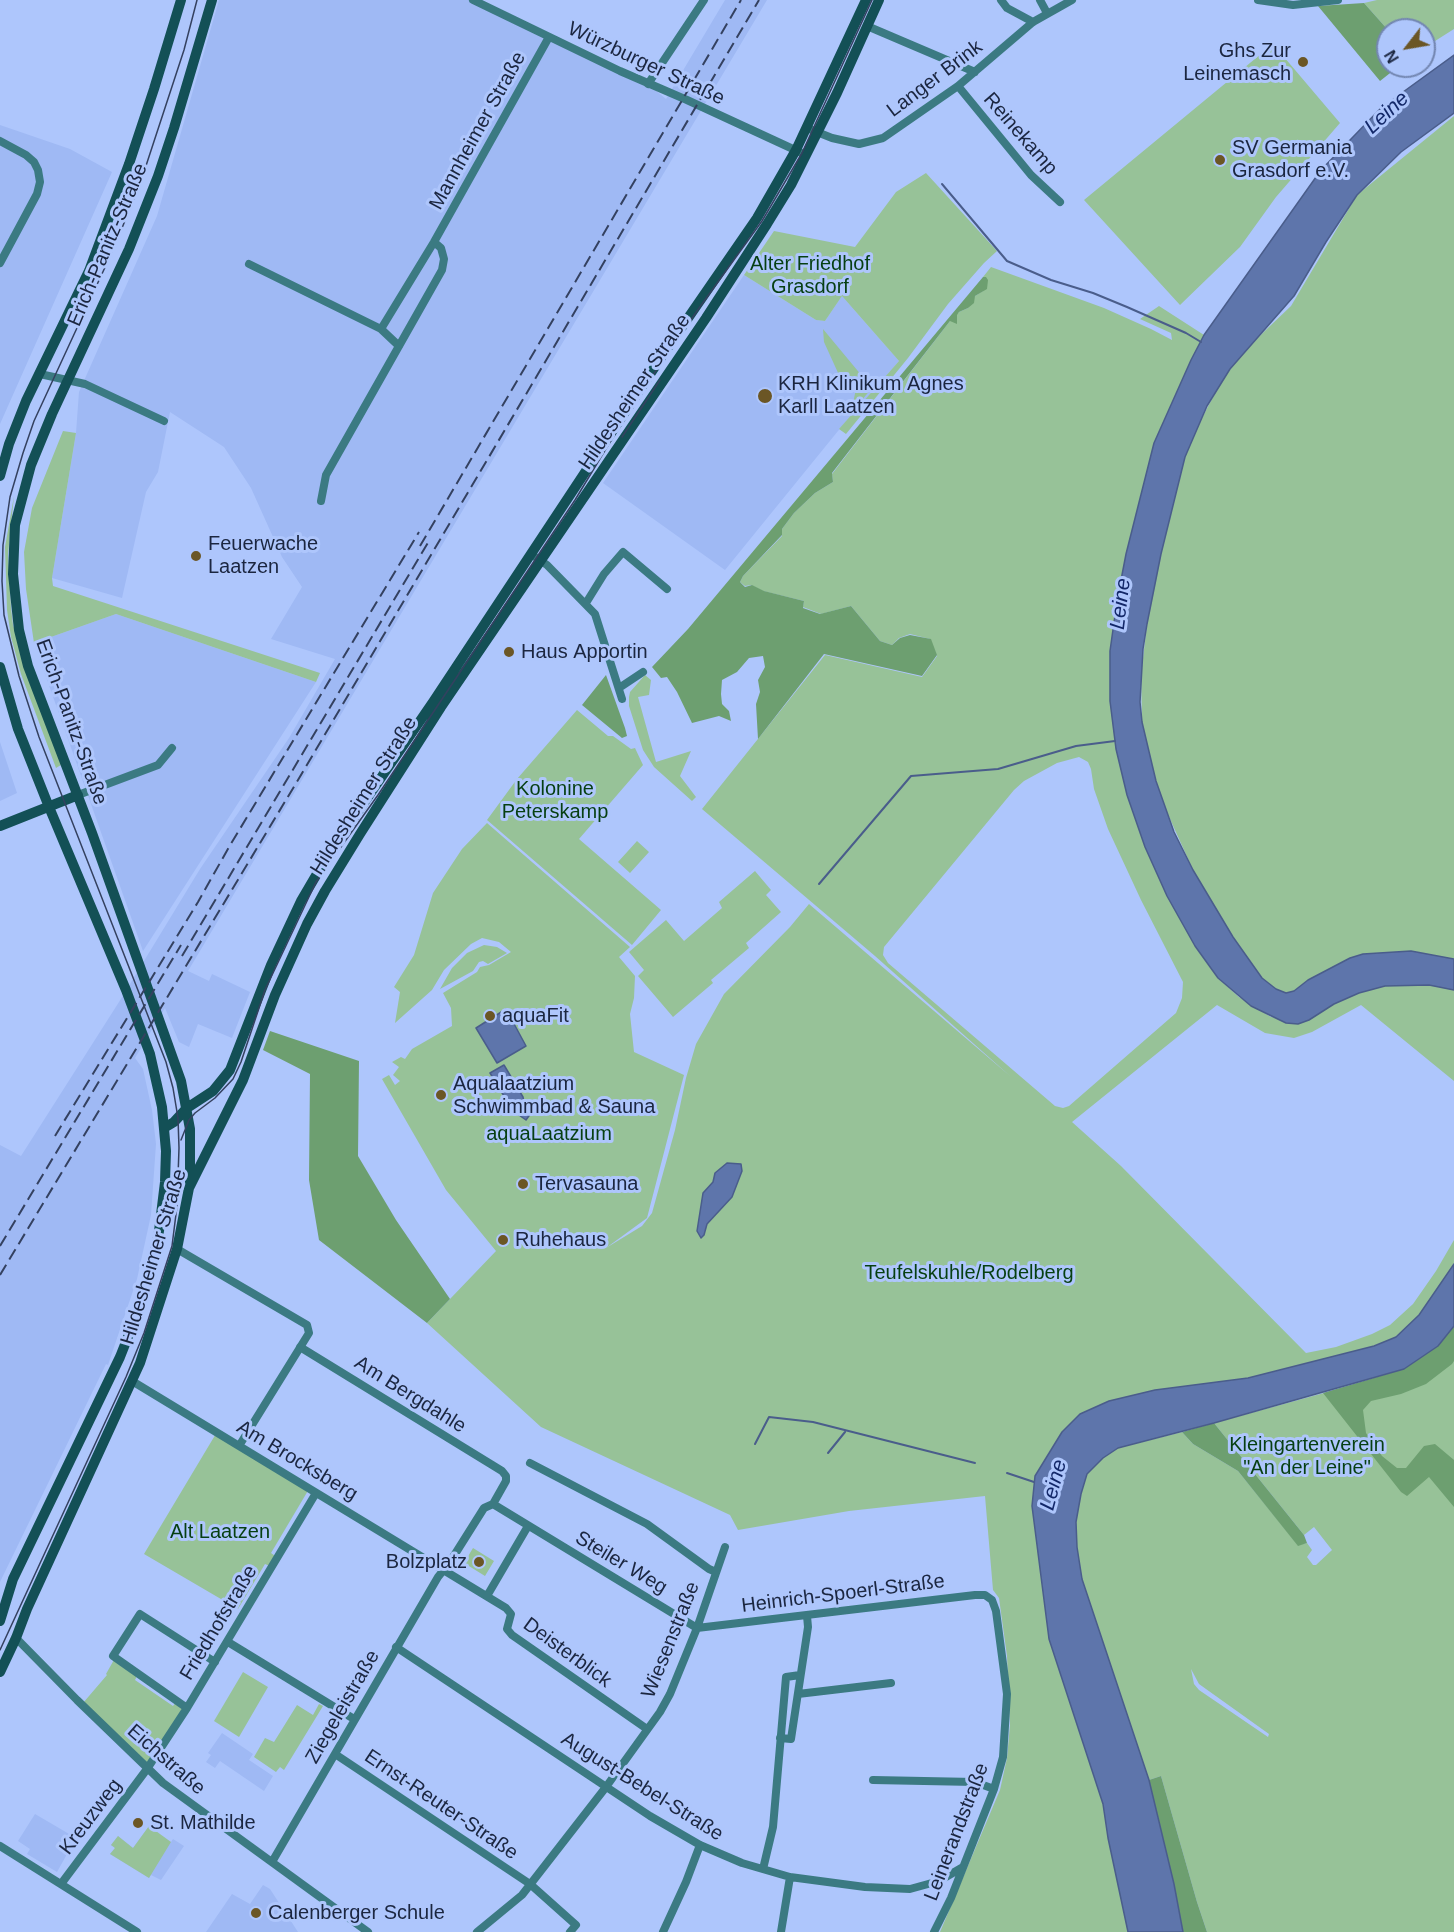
<!DOCTYPE html>
<html>
<head>
<meta charset="utf-8">
<style>
	body { margin:0 }
	#map { position:relative; width:1454px; height:1932px; overflow:hidden; background:#aec6fc; font-family:Helvetica,sans-serif }
	canvas { display:block }
	.north { position:absolute; left:1376px; top:18px; width:60px; height:60px; box-sizing:border-box; background:#aec6fc; border:2px solid #7386b1; border-radius:50%; rotate:239deg; font-size:16px; font-weight:700; line-height:24px; text-align:center; color:#1b2640 }
	.north::after { content:''; display:block; margin:auto; width:21px; height:27px; background:#6b5625; clip-path:polygon(50% 0,100% 100%,50% 72%,0 100%) }
</style>
</head>
<body>
<div id="map">
<canvas width="1454" height="1932"></canvas>
<div class="north">N</div>
</div>
<script>
const g = document.querySelector('canvas').getContext('2d');
g.lineJoin = 'round';
function fill(path, color) {
  g.fillStyle = color;
  g.fill(path, 'evenodd');
}
function poly(rows) {
  const path = new Path2D();
  for (const r of rows) {
    path.moveTo(r[0], r[1]);
    for (let i = 2; i < r.length; i += 2) path.lineTo(r[i], r[i + 1]);
  }
  return path;
}
function strokePath(path, color, width, dash) {
  g.strokeStyle = color;
  g.lineWidth = width;
  g.lineCap = dash ? 'butt' : 'round';
  g.setLineDash(dash || []);
  g.stroke(path);
}
function label(font, color, halo, rows, align = 'center') {
  g.font = font + ' Helvetica,sans-serif';
  g.lineWidth = 6;
  g.setLineDash([]);
  g.textBaseline = 'middle';
  g.strokeStyle = halo;
  g.fillStyle = color;
  for (const [text, x, y, turn = 0] of rows) {
    g.save();
    g.translate(x, y);
    g.rotate((+turn || 0) * Math.PI / 180);
    g.textAlign = isNaN(turn) ? turn : align;
    if (halo) g.strokeText(text, 0, 0);
    g.fillText(text, 0, 0);
    g.restore();
  }
}
fill(poly([
	[219,0,473,0,648,84,666,99,725,0,767,0,188,971,209,981,212,974,250,992,232,1038,198,1024,189,1047,179,1042,165,1008,135,1058,143,1069,152,1110,156,1144,151,1215,137,1279,108,1365,106,1364,0,1582,0,1145,21,1156,119,1002,200,869,289,738,335,659,271,639,302,587,282,557,251,488,224,447,170,412,158,472,146,492,122,598,52,578,76,433,79,392,157,216],
	[0,125,70,149,112,172,0,424],
	[744,275,816,320,825,321,842,296,899,361,838,431,725,570,603,483],
	[116,614,316,682,143,951,34,643],
	[0,742,17,793,0,801],
	[222,1733,253,1754,249,1760,273,1776,264,1791,220,1761,215,1768,206,1762,211,1755,208,1753],
	[35,1814,76,1838,57,1872,27,1854,30,1849,18,1841],
	[149,1826,164,1838,171,1842,173,1839,184,1846,161,1880,151,1875,149,1878,110,1854,115,1848,111,1845,118,1836,133,1848],
	[263,1885,270,1889,298,1932,206,1932,232,1894,250,1904]
]), '#9fb9f4');
fill(poly([
	[1377,0,1454,0,1454,29,1424,48,1424,30,1388,30,1364,3],
	[1273,44,1340,123,1276,197,1240,247,1180,305,1084,200],
	[1454,116,1454,959,1411,951,1363,954,1350,958,1308,980,1294,991,1286,993,1276,989,1262,978,1233,937,1193,870,1166,810,1156,781,1142,722,1141,675,1147,624,1161,554,1185,457,1195,431,1222,380,1248,347,1291,306,1357,195],
	[926,173,997,251,984,263,948,304,908,358,846,434,839,429,899,361,842,296,825,321,816,320,744,275,774,231,855,247,896,192],
	[991,267,1104,308,1151,329,1172,340,1171,333,1140,319,1159,306,1204,335,1191,360,1154,443,1126,554,1110,651,1110,701,1116,749,1127,795,1145,847,1167,896,1195,946,1218,978,1239,997,1271,1017,1309,1020,1334,1004,1359,993,1385,986,1429,985,1454,990,1454,1081,1361,1005,1312,1032,1294,1038,1265,1033,1217,1005,1072,1122,1121,1166,1306,1353,1336,1347,1372,1334,1390,1325,1413,1304,1436,1271,1454,1240,1454,1264,1419,1315,1396,1337,1374,1346,1248,1378,1155,1390,1109,1401,1080,1414,1062,1432,1048,1454,1032,1506,1049,1639,1103,1804,1108,1838,1128,1932,940,1932,1000,1790,1007,1758,1010,1725,1007,1656,999,1598,993,1590,985,1496,849,1511,738,1530,730,1515,541,1427,427,1323,496,1251,446,1190,382,1079,389,1075,395,1085,400,1081,393,1075,399,1067,392,1062,401,1057,405,1059,412,1049,452,1026,451,1008,443,993,477,972,480,967,489,965,511,952,499,942,482,938,471,944,444,970,432,990,395,1023,400,992,394,987,414,955,433,893,462,849,487,823,630,947,619,957,635,976,634,998,630,1014,634,1052,684,1075,647,1218,606,1248,642,1226,652,1213,675,1130,686,1078,696,1044,724,994,790,927,809,904,1010,1076,875,956,702,809,825,655,922,677,937,656,930,639,910,634,899,638,892,645,880,641,851,606,821,614,803,607,804,601,763,591,751,585,745,586,740,582,743,576,782,536,782,529,794,513,815,493,833,482,832,474,950,321,959,312,968,308,975,296,983,291,986,277,983,277],
	[1079,757,1088,762,1091,769,1094,789,1108,829,1141,900,1183,982,1182,998,1176,1013,1069,1106,1063,1108,1055,1106,888,963,883,955,884,947,1014,790,1024,781,1057,763],
	[713,1182,732,1197,707,1224,704,1235,697,1231,703,1193],
	[823,329,872,388,851,413,858,379,846,375,839,375,824,342],
	[63,431,76,433,52,578,53,586,320,673,316,682,116,614,34,643,26,589,24,552,32,508],
	[14,496,8,554,11,608,13,625,61,765,56,768,21,674,11,637,7,610,5,547],
	[645,675,651,680,649,695,638,697,656,762,691,751,680,776,696,797,692,801,654,767,643,750,629,706,629,697,630,692],
	[577,710,608,736,613,736,631,749,635,748,643,765,579,839,661,910,632,945,487,820,517,779],
	[637,841,649,852,630,873,618,862],
	[755,871,771,890,766,895,781,912,746,943,749,948,711,980,713,983,673,1017,638,976,644,970,629,952,666,920,684,941,722,908,719,902],
	[484,945,497,947,507,953,488,964,483,961,479,962,473,971,440,989,452,968,467,953],
	[1454,1326,1454,1932,1207,1932,1197,1902,1161,1776,1149,1780,1082,1579,1077,1547,1076,1522,1081,1494,1087,1474,1103,1458,1118,1448,1182,1432,1193,1444,1238,1471,1298,1545,1307,1543,1312,1550,1307,1557,1313,1565,1316,1565,1332,1550,1314,1527,1304,1535,1214,1423,1368,1381,1438,1346],
	[1191,1669,1199,1684,1269,1734,1268,1737,1199,1690,1194,1684],
	[217,1432,309,1489,271,1553,278,1558,272,1567,265,1564,238,1609,144,1554],
	[473,1548,494,1561,485,1576,464,1563],
	[115,1658,138,1674,135,1680,173,1706,177,1701,185,1707,147,1767,83,1703,107,1675,106,1674],
	[243,1672,268,1687,239,1737,214,1721],
	[319,1704,323,1706,284,1770,280,1767,276,1772,254,1757,265,1738,274,1742,297,1705,313,1715],
	[149,1826,171,1842,149,1878,110,1854,115,1848,111,1845,118,1836,133,1848]
]), '#97c298');
fill(poly([
	[1364,3,1388,30,1388,66,1399,66,1380,81,1318,6],
	[983,277,986,277,988,280,987,289,975,296,974,303,968,308,959,312,957,315,957,324,950,321,832,473,833,482,815,493,794,513,782,529,782,535,743,576,740,582,745,587,752,585,764,591,804,601,803,608,820,614,851,606,880,641,892,645,900,638,910,635,931,639,937,655,922,676,824,654,758,739,756,704,760,692,758,680,765,667,763,656,749,658,737,672,722,680,721,694,722,704,729,711,731,721,719,716,692,723,677,692,667,677,661,678,652,667,688,629],
	[606,675,625,728,627,736,622,738,582,705],
	[270,1031,359,1061,358,1156,396,1220,450,1299,427,1323,319,1240,309,1180,310,1074,263,1050],
	[1454,1326,1454,1361,1452,1364,1426,1384,1401,1394,1371,1401,1363,1410,1366,1433,1382,1456,1397,1468,1406,1468,1424,1446,1435,1444,1454,1460,1454,1507,1429,1477,1407,1496,1401,1492,1323,1393,1404,1369,1438,1346],
	[1214,1423,1304,1535,1307,1543,1298,1546,1238,1471,1193,1444,1182,1432],
	[1161,1776,1197,1902,1207,1932,1183,1932,1174,1884,1149,1780]
]), '#6d9f70');
const water = poly([
	[1454,55,1454,113,1401,152,1357,195,1326,242,1294,296,1230,369,1207,406,1185,457,1161,554,1147,624,1143,649,1140,702,1142,722,1156,781,1174,832,1193,870,1233,937,1262,978,1276,989,1286,993,1294,991,1308,980,1350,958,1363,954,1411,951,1454,959,1454,990,1429,985,1385,986,1359,993,1334,1004,1309,1020,1298,1024,1286,1023,1251,1006,1218,978,1195,946,1167,896,1145,847,1127,795,1116,749,1110,701,1110,651,1117,601,1126,554,1154,443,1191,360,1204,335,1321,170,1381,108,1454,55],
	[506,1009,526,1046,497,1063,476,1028,506,1009],
	[504,1065,523,1097,525,1107,531,1113,526,1120,516,1113,510,1106,490,1073,504,1065],
	[727,1163,741,1164,742,1171,732,1197,707,1224,704,1235,701,1238,697,1231,703,1193,713,1182,715,1173,727,1163],
	[1454,1264,1454,1326,1438,1346,1404,1369,1214,1423,1118,1448,1103,1458,1087,1474,1081,1494,1076,1522,1077,1547,1082,1579,1149,1780,1174,1884,1183,1932,1128,1932,1108,1838,1103,1804,1049,1639,1032,1506,1035,1476,1062,1432,1080,1414,1109,1401,1155,1390,1248,1378,1374,1346,1396,1337,1419,1315,1454,1264]
]);
fill(water, '#5e75ab');
strokePath(water, '#4a5d8b', 1.5);
strokePath(poly([
	[942,184,1007,261,1051,280,1093,293,1127,307,1186,333,1201,342],
	[819,884,911,776,998,769,1076,746,1115,741],
	[755,1444,769,1417,813,1422,975,1463],
	[828,1453,845,1432],
	[1007,1473,1034,1482]
]), '#4a5d8b', 2);
strokePath(poly([
	[473,0,620,71,687,100,806,155],
	[1001,0,1007,8,1033,22],
	[1040,0,1047,13],
	[1258,0,1293,5,1338,0],
	[867,26,975,72],
	[648,84,704,0],
	[958,86,1031,175,1060,202],
	[807,128,832,138,859,144,883,138,958,86,1033,22,1072,0],
	[0,141,26,155,34,162,38,170,40,182,37,194,0,263],
	[249,264,381,329,399,346],
	[381,329,434,242,549,37],
	[40,374,85,384,164,421],
	[321,501,326,475,442,270,444,259,441,248,434,242],
	[531,554,547,565,595,614,622,699],
	[586,603,604,574,623,552,667,589],
	[619,688,643,672],
	[78,795,158,765,172,748],
	[177,1249,307,1325,309,1333,239,1446],
	[132,1381,506,1608,511,1614,507,1629,512,1635,647,1729],
	[530,1463,647,1524,709,1569,716,1572],
	[493,1504,697,1628,975,1595,985,1595,992,1600,996,1611,1007,1694,1003,1757,994,1789,951,1898,934,1932],
	[487,1596,528,1526],
	[16,1638,77,1700,163,1783,368,1932],
	[228,1642,354,1719],
	[396,1647,650,1816,700,1845,742,1863,790,1877,865,1887,910,1889,939,1881,963,1867],
	[798,1694,891,1683],
	[187,1708,113,1656,140,1614,215,1662],
	[780,1738,791,1739,808,1627,807,1616],
	[335,1754,530,1884,576,1925,570,1932],
	[873,1780,975,1782,994,1789],
	[0,1846,137,1932],
	[272,1862,438,1577,450,1562,484,1508,493,1504,506,1481,506,1476,502,1471,300,1347],
	[763,1869,773,1827,786,1677,800,1675],
	[61,1884,147,1769,187,1708,316,1493],
	[477,1932,522,1895,606,1787,660,1712,670,1694,697,1628,725,1547],
	[663,1932,686,1882,700,1845],
	[781,1932,790,1877]
]), '#3b7a82', 8);
strokePath(poly([
	[0,476,9,444,26,401,89,271,129,164,154,89,181,0],
	[0,667,18,729,49,807,126,990,150,1054,162,1107,166,1151,165,1182,159,1231,153,1261,139,1309,120,1357,13,1579,0,1621],
	[0,826,78,795],
	[164,1128,174,1122,187,1108,213,1091,230,1070,271,965,301,901,328,855,433,702,666,350,757,218,796,150,866,0],
	[190,1182,190,1129,181,1081,92,833,28,666,19,630,13,574,15,525,31,465,52,414,129,249,158,176,174,128,212,0],
	[0,1672,16,1638,27,1609,140,1363,177,1249,189,1188,243,1080,275,995,307,924,325,891,360,834,441,707,706,318,767,224,791,185,837,93,879,0]
]), '#135056', 10);
strokePath(poly([
	[622,437,660,380],
	[181,1140,189,1120,195,1113,215,1098,233,1079,241,1062,265,990,316,882,378,795,575,500,633,404,697,311,762,221,802,153,872,0],
	[0,1650,126,1377,144,1333,172,1246,177,1206,179,1148,178,1118,173,1088,166,1062,39,737,19,676,4,615,2,581,3,545,10,497,23,453,34,421,113,250,140,184,184,50,197,0]
]), '#344160', 1.5);
strokePath(poly([
	[420,546,741,0],
	[182,956,429,541],
	[55,1136,198,902,229,847,419,532],
	[0,1246,181,945],
	[0,1275,298,780,759,0]
]), '#344160', 2, [12, 6]);
for (const [x, y, r, color] of [
	[1303,62,6,"#6b5625"],
	[1220,160,6,"#6b5625"],
	[765,396,8,"#6b5625"],
	[196,556,6,"#6b5625"],
	[509,652,6,"#6b5625"],
	[490,1016,6,"#6b5625"],
	[441,1095,6,"#6b5625"],
	[523,1184,6,"#6b5625"],
	[503,1240,6,"#6b5625"],
	[479,1562,6,"#6b5625"],
	[138,1823,6,"#6b5625"],
	[256,1913,6,"#6b5625"]
]) {
  const dot = new Path2D();
  dot.arc(x, y, r, 0, 2 * Math.PI);
  g.fillStyle = color;
  g.fill(dot);
  strokePath(dot, '#aec6fc', 2);
}
label('20px', '#1b2640', '#aec6fc', [
	["Ghs Zur",1291,51,"right"],
	["Leinemasch",1291,74,"right"],
	["SV Germania",1232,148],
	["Grasdorf e.V.",1232,171],
	["KRH Klinikum Agnes",778,384],
	["Karll Laatzen",778,407],
	["Feuerwache",208,544],
	["Laatzen",208,567],
	["Haus Apportin",521,652],
	["aquaFit",502,1016],
	["Aqualaatzium",453,1084],
	["Schwimmbad & Sauna",453,1107],
	["Tervasauna",535,1184],
	["Ruhehaus",515,1240],
	["Bolzplatz",467,1562,"right"],
	["St. Mathilde",150,1823],
	["Calenberger Schule",268,1913]
], 'left');
label('20px', '#1b2640', '#aec6fc', [
	["Würzburger Straße",646,64,25],
	["Langer Brink",935,79,-37],
	["Mannheimer Straße",478,131,-61],
	["Reinekamp",1020,134,49],
	["Erich-Panitz-Straße",108,245,-67],
	["Hildesheimer Straße",635,392,-56],
	["Erich-Panitz-Straße",71,722,70],
	["Hildesheimer Straße",364,796,-58],
	["Hildesheimer Straße",154,1257,-73],
	["Am Bergdahle",410,1395,32],
	["Am Brocksberg",297,1461,31],
	["Steiler Weg",621,1563,31],
	["Heinrich-Spoerl-Straße",843,1594,-7],
	["Friedhofstraße",219,1623,-59],
	["Wiesenstraße",671,1640,-68],
	["Deisterblick",567,1653,36],
	["Ziegeleistraße",343,1707,-60],
	["Eichstraße",166,1760,41],
	["August-Bebel-Straße",642,1787,32],
	["Ernst-Reuter-Straße",441,1805,34],
	["Kreuzweg",91,1817,-53],
	["Leinerandstraße",957,1832,-69]
]);
label('20px', '#063f11', '#aec6fc', [
	["Alter Friedhof",810,264],
	["Grasdorf",810,287],
	["Kolonine",555,789],
	["Peterskamp",555,812],
	["aquaLaatzium",549,1134],
	["Teufelskuhle/Rodelberg",969,1273],
	["Kleingartenverein",1307,1445],
	["\"An der Leine\"",1307,1468],
	["Alt Laatzen",220,1532]
]);
label('italic 21px', '#132869', '#aec6fc', [
	["Leine",1387,113,-43],
	["Leine",1121,604,-83],
	["Leine",1054,1485,-75]
]);
</script>
</body>
</html>
